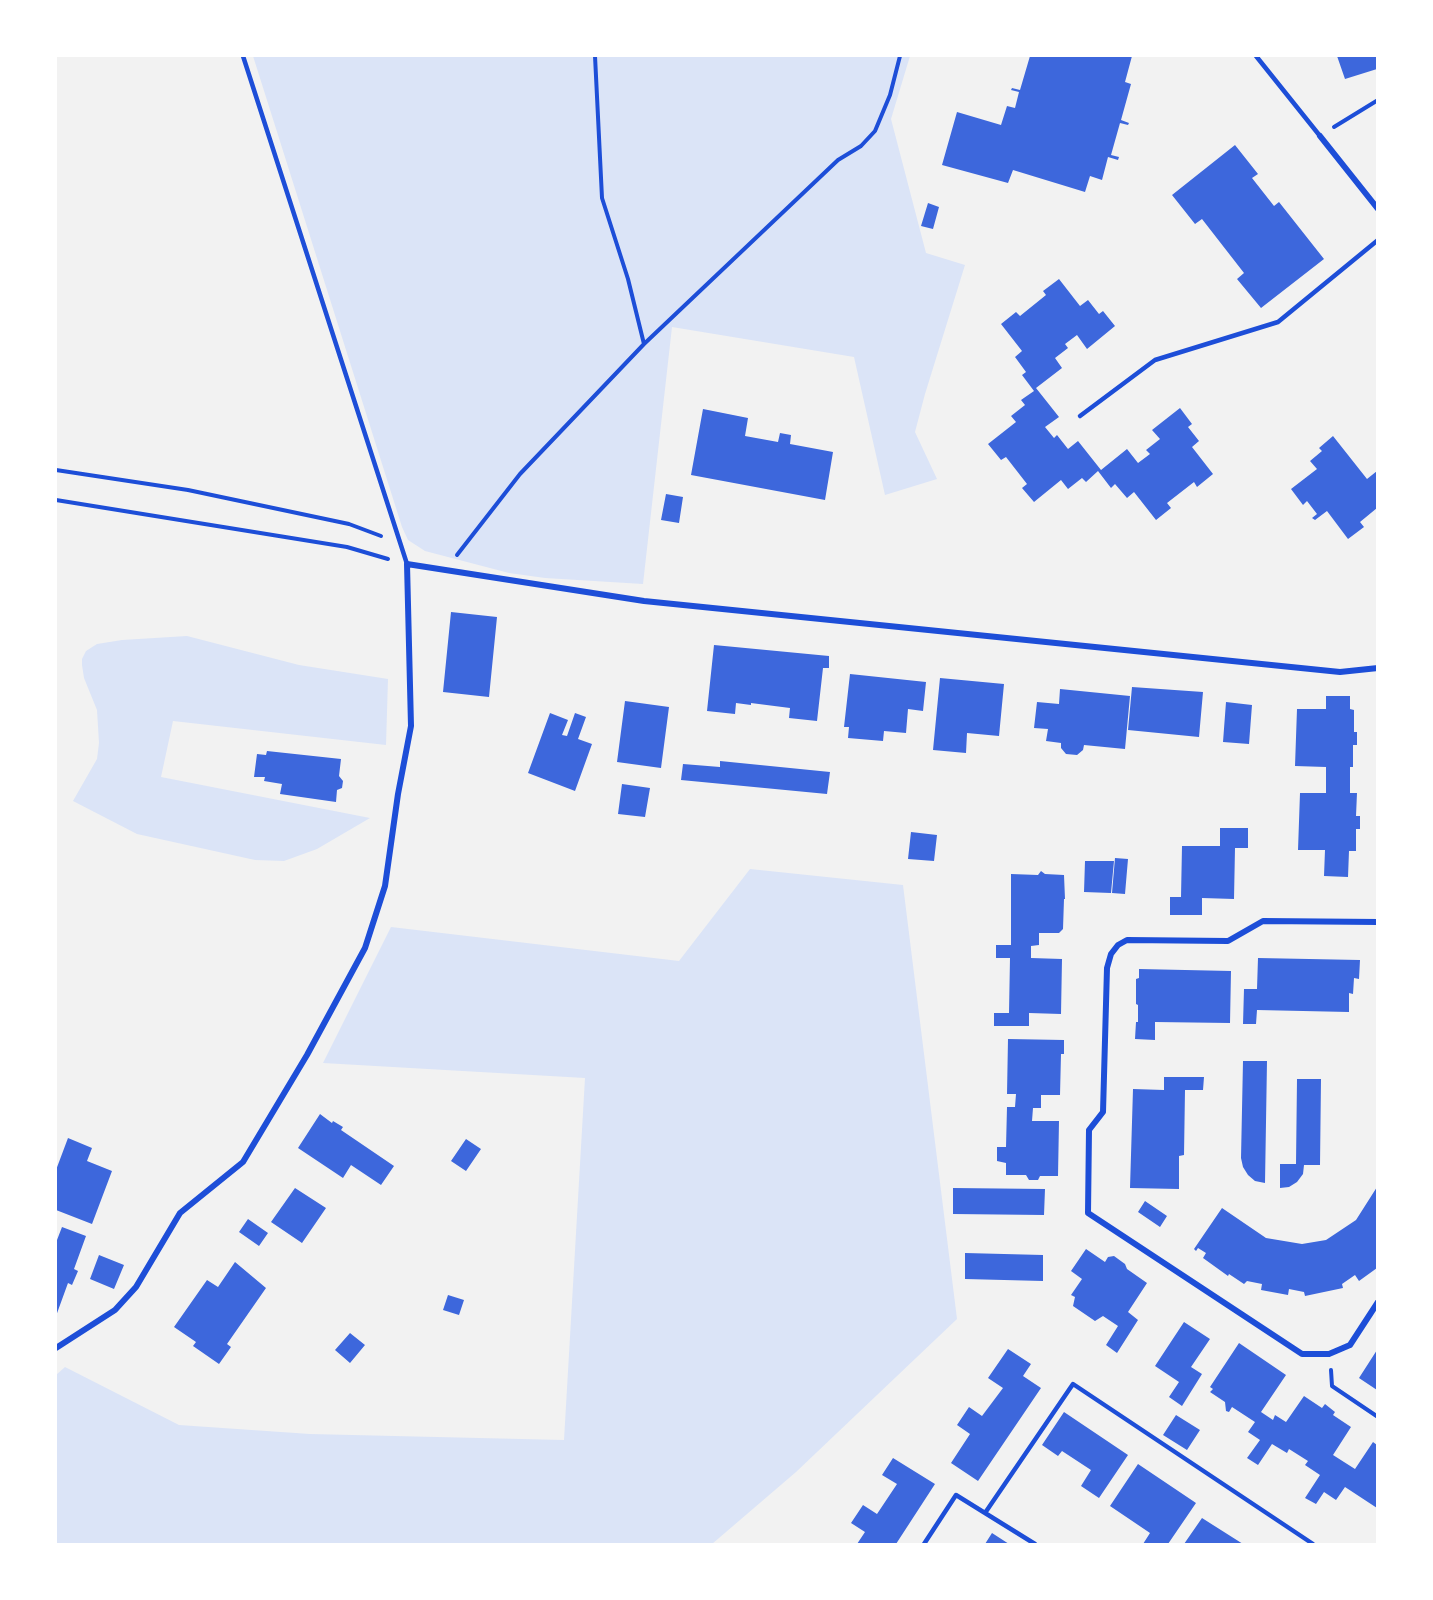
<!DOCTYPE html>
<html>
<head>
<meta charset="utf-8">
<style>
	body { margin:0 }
	#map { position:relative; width:1433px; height:1600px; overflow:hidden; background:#f2f2f2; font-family:"Playfair Display",serif }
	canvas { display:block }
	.frame { position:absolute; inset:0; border:57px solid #fff; pointer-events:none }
</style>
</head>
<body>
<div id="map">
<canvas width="1433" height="1600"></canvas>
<div class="frame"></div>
</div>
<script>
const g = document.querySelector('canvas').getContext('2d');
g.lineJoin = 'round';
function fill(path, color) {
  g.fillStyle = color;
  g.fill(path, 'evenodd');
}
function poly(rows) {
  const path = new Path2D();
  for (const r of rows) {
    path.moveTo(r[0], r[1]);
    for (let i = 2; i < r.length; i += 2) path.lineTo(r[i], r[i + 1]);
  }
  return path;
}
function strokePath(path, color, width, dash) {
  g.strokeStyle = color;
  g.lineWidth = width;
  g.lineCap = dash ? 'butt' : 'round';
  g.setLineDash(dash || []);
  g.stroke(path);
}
fill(poly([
	[253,56,910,56,891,119,926,253,965,265,925,394,915,432,937,479,885,495,854,357,672,327,643,584,545,578,509,573,425,551,408,540,402,527],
	[187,636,299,665,388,679,386,745,173,721,161,777,370,818,317,849,284,861,255,860,137,834,73,801,97,759,99,743,97,710,84,678,82,665,82,659,86,651,97,644,122,640],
	[750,869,903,885,957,1319,796,1472,712,1544,56,1544,56,1375,65,1367,179,1425,310,1434,564,1440,585,1078,323,1063,391,927,679,961]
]), '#dbe4f7');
fill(poly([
	[1030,56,1132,56,1125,82,1131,84,1121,120,1129,123,1128,125,1120,123,1111,155,1119,157,1118,160,1108,157,1102,180,1090,176,1085,192,1013,170,1008,183,942,165,957,112,1001,125,1007,106,1015,108,1019,92,1011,90,1012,88,1020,90],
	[1337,56,1377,56,1377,69,1345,79],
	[1235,145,1258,174,1252,178,1274,206,1279,202,1324,259,1261,308,1237,279,1244,273,1202,219,1195,224,1172,195],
	[928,203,939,207,933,229,921,226],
	[1059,279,1080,306,1088,300,1099,314,1103,311,1115,326,1087,349,1077,335,1065,344,1068,348,1055,358,1062,368,1036,388,1059,417,1045,427,1054,438,1057,435,1068,449,1078,441,1101,470,1127,449,1138,463,1150,454,1146,450,1160,439,1152,430,1180,408,1192,424,1188,427,1199,441,1192,447,1213,474,1197,487,1194,482,1167,503,1171,508,1156,520,1134,492,1127,498,1115,484,1111,488,1098,471,1086,482,1082,478,1068,489,1061,480,1034,502,1022,488,1027,484,1006,457,1001,460,988,444,1016,422,1011,416,1025,405,1021,400,1034,391,1022,375,1026,372,1015,357,1022,351,1001,324,1016,312,1020,316,1046,295,1043,291],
	[703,409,748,418,745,436,778,442,780,433,791,435,790,444,833,452,825,500,691,475],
	[1333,436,1367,479,1377,471,1377,508,1360,522,1364,527,1348,539,1327,511,1315,520,1312,518,1317,514,1307,501,1303,505,1291,489,1317,469,1310,461,1322,451,1319,448],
	[666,494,683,497,679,523,661,520],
	[451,612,497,617,489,697,443,692],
	[714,645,829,656,829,668,823,668,817,721,789,718,790,708,751,703,751,705,736,703,735,714,707,711],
	[850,674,926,682,923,711,908,709,906,733,884,731,883,741,848,738,849,727,844,727],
	[940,678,1004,684,999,736,967,733,966,753,933,750],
	[1132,687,1203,692,1199,737,1128,730],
	[1060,689,1130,696,1125,749,1084,745,1083,750,1077,755,1066,754,1061,748,1061,743,1046,741,1048,729,1034,728,1037,702,1059,704],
	[1326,696,1350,696,1350,709,1354,710,1354,732,1357,732,1357,745,1353,745,1353,767,1350,767,1350,793,1357,793,1356,816,1360,816,1360,829,1356,829,1356,851,1349,851,1348,877,1324,876,1325,850,1298,850,1300,793,1326,793,1326,767,1295,766,1297,709,1326,709],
	[625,701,669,707,661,768,617,762],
	[1226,702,1252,705,1249,744,1223,742],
	[550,713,568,720,562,735,567,736,575,713,586,717,578,739,592,744,575,791,528,773],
	[267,751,341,759,339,776,343,781,342,788,337,790,336,802,280,794,282,784,264,781,265,777,254,777,257,754,266,755],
	[720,761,830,772,827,794,681,780,683,764,720,767],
	[622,784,650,788,645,817,618,814],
	[1220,828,1248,828,1248,848,1235,848,1234,899,1202,898,1202,915,1170,915,1170,897,1181,897,1182,846,1220,846],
	[911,832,937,835,934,861,908,859],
	[1115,858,1128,859,1125,894,1112,893],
	[1085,861,1114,861,1111,893,1084,892],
	[1041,871,1045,874,1064,875,1065,899,1064,899,1063,929,1059,933,1039,933,1039,945,1031,946,1031,958,1062,959,1061,1014,1029,1013,1029,1026,994,1026,994,1013,1009,1013,1010,958,996,958,996,945,1011,945,1011,874,1038,875],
	[1258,958,1360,960,1359,979,1354,978,1353,994,1349,993,1349,1012,1257,1010,1256,1024,1243,1024,1244,989,1257,989],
	[1139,969,1231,971,1230,1023,1155,1022,1155,1040,1135,1039,1136,1022,1138,1022,1138,1005,1136,1004,1136,979,1139,978],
	[1008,1039,1064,1040,1064,1054,1061,1054,1060,1095,1041,1095,1041,1108,1033,1108,1032,1121,1059,1121,1058,1176,1040,1176,1038,1180,1029,1180,1026,1175,1006,1175,1006,1163,997,1161,997,1147,1006,1147,1007,1107,1015,1107,1016,1094,1007,1094],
	[1243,1061,1267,1061,1265,1183,1255,1181,1248,1175,1243,1167,1241,1158],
	[1164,1077,1204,1077,1203,1090,1185,1090,1184,1155,1179,1156,1179,1189,1130,1188,1133,1089,1164,1090],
	[1297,1079,1321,1079,1320,1165,1304,1165,1303,1174,1297,1182,1289,1187,1280,1188,1280,1164,1296,1164],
	[320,1114,332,1123,333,1121,343,1127,341,1130,394,1166,381,1185,351,1165,343,1178,298,1148],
	[68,1138,92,1148,87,1161,112,1171,92,1224,56,1210,56,1170],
	[466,1139,481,1149,466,1171,451,1161],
	[1377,1187,1377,1268,1359,1281,1355,1275,1342,1284,1343,1288,1305,1296,1304,1292,1289,1289,1288,1295,1261,1290,1262,1284,1247,1281,1244,1284,1229,1274,1228,1276,1203,1258,1206,1253,1198,1248,1196,1251,1194,1249,1222,1208,1266,1238,1302,1244,1326,1240,1356,1220],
	[295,1188,326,1208,302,1243,271,1222],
	[953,1188,1045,1189,1044,1215,953,1214],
	[1145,1201,1167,1216,1160,1227,1138,1212],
	[248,1219,268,1233,259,1246,239,1232],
	[62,1227,86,1236,74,1269,78,1271,72,1285,68,1283,56,1316,56,1239,57,1240],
	[1086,1249,1105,1262,1108,1257,1114,1256,1125,1264,1127,1269,1147,1283,1128,1312,1138,1320,1117,1353,1106,1345,1118,1326,1103,1316,1095,1321,1073,1306,1075,1297,1071,1295,1082,1279,1071,1271],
	[965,1253,1043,1255,1043,1281,965,1279],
	[99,1255,124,1265,114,1289,90,1279],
	[235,1262,266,1288,227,1344,231,1347,219,1364,193,1346,196,1342,174,1327,207,1280,218,1287],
	[448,1295,464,1300,459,1315,443,1310],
	[1184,1322,1210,1339,1191,1367,1202,1374,1182,1406,1169,1397,1179,1382,1155,1366],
	[350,1333,365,1345,350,1363,335,1350],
	[1239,1343,1286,1375,1261,1412,1273,1420,1275,1415,1286,1422,1304,1396,1322,1408,1325,1404,1335,1412,1333,1415,1351,1427,1333,1455,1355,1469,1373,1442,1377,1445,1377,1508,1345,1487,1336,1500,1324,1492,1316,1504,1305,1498,1320,1475,1305,1465,1308,1461,1289,1449,1287,1453,1272,1444,1258,1465,1247,1458,1260,1440,1248,1432,1255,1422,1232,1407,1229,1412,1226,1411,1225,1402,1210,1392,1213,1389,1210,1387],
	[1008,1349,1031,1364,1023,1376,1041,1388,978,1481,951,1463,970,1434,957,1425,969,1407,982,1416,1003,1388,988,1378],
	[1377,1350,1377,1390,1359,1378],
	[1064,1412,1128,1455,1099,1498,1081,1486,1091,1470,1062,1451,1058,1456,1042,1445],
	[1176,1415,1200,1430,1187,1450,1163,1435],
	[893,1458,935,1484,896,1544,857,1544,865,1532,851,1523,863,1505,877,1514,897,1484,882,1475],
	[1138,1464,1196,1503,1168,1544,1143,1544,1150,1533,1110,1506],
	[1202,1518,1213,1525,1243,1544,1184,1544],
	[992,1533,1009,1544,985,1544]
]), '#3d67dc');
strokePath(poly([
	[595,56,602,198,628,279,644,344],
	[1334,127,1378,100],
	[56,470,188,490,349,524,381,536],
	[56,500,347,547,388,559],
	[457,555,520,474,644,344,838,160,861,146,875,131,890,95,900,56],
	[1331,1370,1332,1386,1378,1417]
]), '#1d4ed8', 4);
strokePath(poly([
	[243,56,407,564],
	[1256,56,1320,136],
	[1080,416,1155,360,1278,322,1378,240],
	[924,1544,956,1495,985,1513],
	[1035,1544,985,1513,1073,1384,1313,1544]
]), '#1d4ed8', 4.5);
strokePath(poly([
	[1320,136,1378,209],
	[1378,922,1263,921,1228,941,1127,940,1118,945,1111,954,1107,968,1103,1112,1089,1130,1088,1213,1302,1354,1329,1354,1350,1345,1378,1302],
	[56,1348,115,1310,136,1287,180,1213,243,1162,307,1055,365,948,385,886,398,794,411,726,407,564,644,601,1340,672,1378,668]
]), '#1d4ed8', 6);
</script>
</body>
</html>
